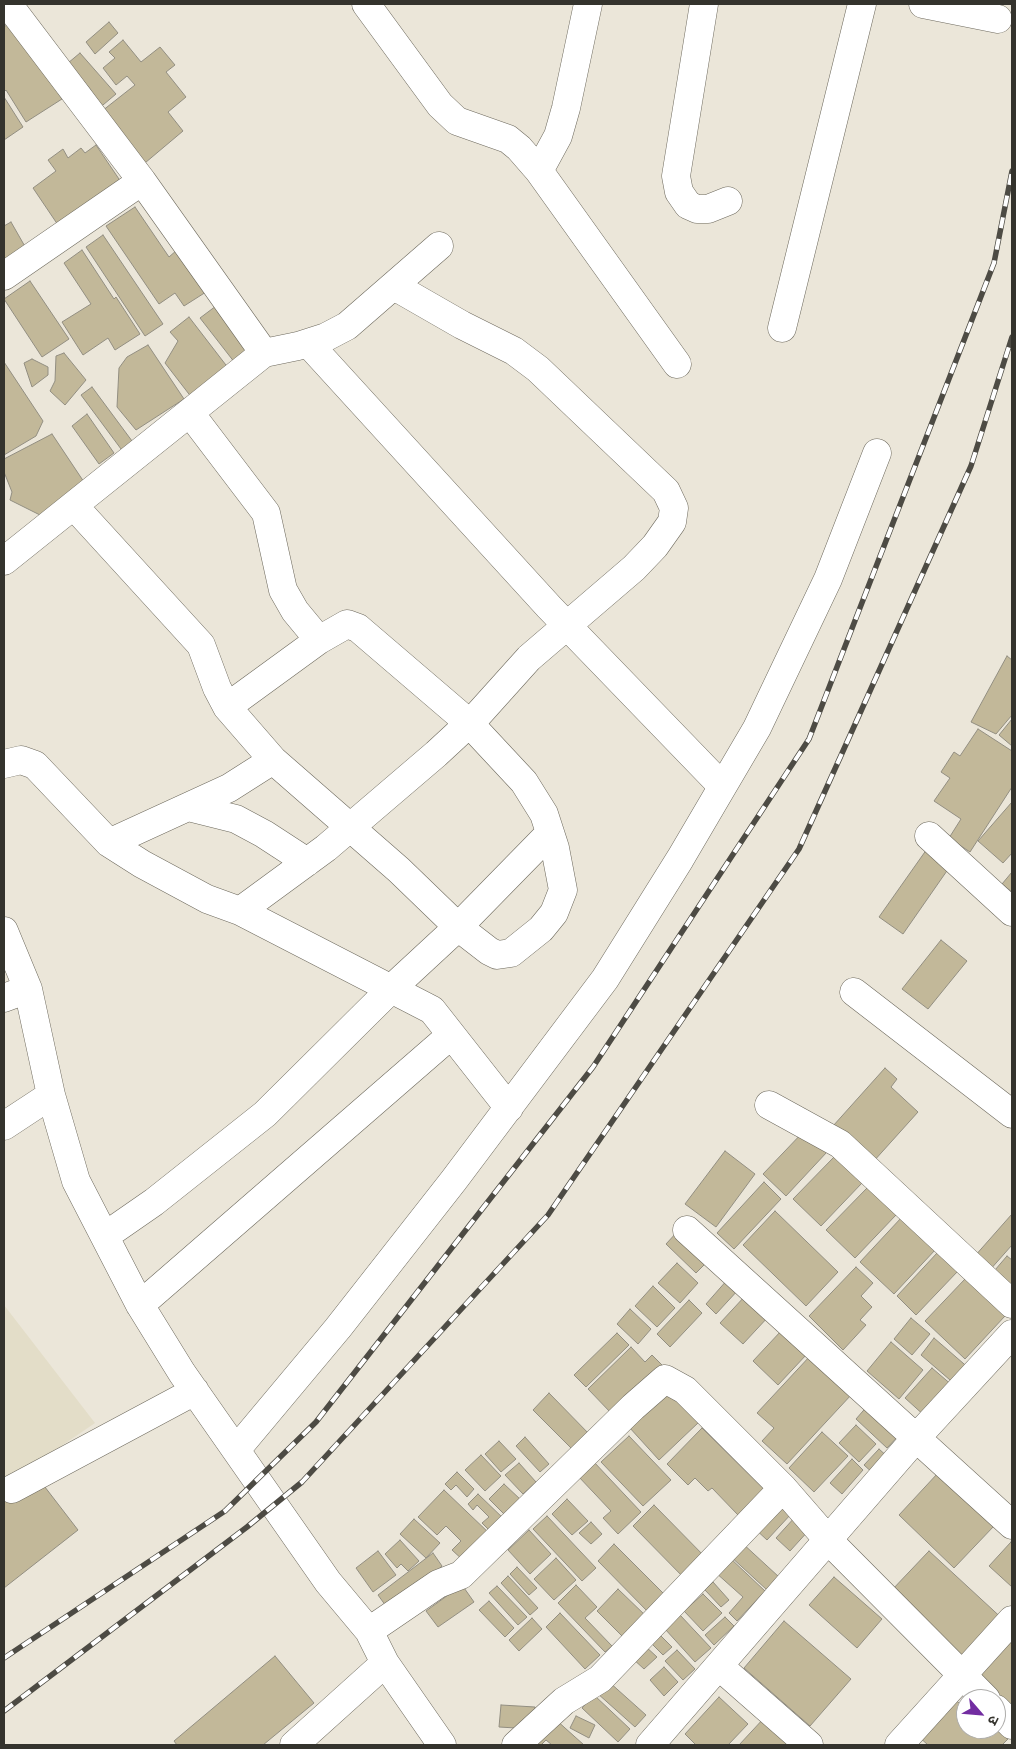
<!DOCTYPE html>
<html>
<head>
<meta charset="utf-8">
<style>
	body { margin:0 }
	#map { position:relative; width:1016px; height:1749px; overflow:hidden; background:#ebe6d9; font-family:"IBM Plex Sans","Noto Sans Devanagari",sans-serif }
	canvas { display:block }
	.frame { position:absolute; inset:0; border:5px solid #34332d; pointer-events:none }
	.north { position:absolute; left:956px; top:1689px; width:50px; height:50px; box-sizing:border-box; background:#fff; border:1px solid #aeadab; border-radius:50%; rotate:117deg; font-size:14px; font-weight:700; line-height:20px; text-align:center; color:#34332d }
	.north::after { content:''; display:block; margin:auto; width:18px; height:22px; background:#722da1; clip-path:polygon(50% 0,100% 100%,50% 72%,0 100%) }
</style>
</head>
<body>
<div id="map">
<canvas width="1016" height="1749"></canvas>
<div class="frame"></div>
<div class="north">उ</div>
</div>
<script>
const g = document.querySelector('canvas').getContext('2d');
g.lineJoin = 'round';
function fill(path, color) {
  g.fillStyle = color;
  g.fill(path, 'evenodd');
}
function poly(rows) {
  const path = new Path2D();
  for (const r of rows) {
    path.moveTo(r[0], r[1]);
    for (let i = 2; i < r.length; i += 2) path.lineTo(r[i], r[i + 1]);
  }
  return path;
}
function strokePath(path, color, width, dash) {
  g.strokeStyle = color;
  g.lineWidth = width;
  g.lineCap = dash ? 'butt' : 'round';
  g.setLineDash(dash || []);
  g.stroke(path);
}
fill(poly([
	[4,1305,95,1423,4,1485]
]), '#e3ddc8');
const building = poly([
	[12,21,62,99,26,122,6,90,4,92,4,27,12,21],
	[109,22,118,33,95,54,86,42,109,22],
	[123,40,141,62,160,47,175,65,166,72,186,97,168,112,183,131,139,168,102,111,135,85,127,76,116,85,103,68,115,58,109,52,123,40],
	[80,53,116,94,97,110,84,95,91,90,68,63,80,53],
	[4,97,23,127,4,140,4,97],
	[96,145,121,182,58,225,33,188,56,171,48,160,63,149,68,158,81,148,85,153,96,145],
	[135,207,169,257,177,250,206,292,184,306,175,293,159,304,106,226,135,207],
	[11,222,27,250,4,263,4,226,11,222],
	[103,235,163,324,145,336,86,247,103,235],
	[82,250,114,299,116,297,140,334,115,350,108,338,83,355,62,322,91,304,64,263,82,250],
	[30,281,69,339,42,357,4,299,30,281],
	[216,306,251,350,235,363,200,318,216,306],
	[189,317,229,369,192,398,165,363,178,341,170,332,189,317],
	[148,345,184,399,136,430,117,407,119,368,127,357,148,345],
	[64,353,86,380,65,405,50,391,55,381,56,356,64,353],
	[32,359,48,367,48,375,32,387,24,363,32,359],
	[4,362,43,421,36,436,4,455,4,362],
	[92,387,135,445,124,453,81,395,92,387],
	[87,414,114,453,99,464,72,426,87,414],
	[52,434,88,488,48,519,10,500,12,492,4,472,4,459,52,434],
	[1007,656,1012,660,1012,715,996,734,971,722,1007,656],
	[1012,719,1012,746,999,735,1012,719],
	[978,729,1012,751,1012,787,970,852,949,838,961,819,934,801,950,778,941,772,954,752,960,756,978,729],
	[1012,802,1012,853,1003,863,978,841,1012,802],
	[927,849,951,865,903,934,879,917,927,849],
	[1012,872,1012,892,1002,884,1012,872],
	[941,940,967,961,928,1009,902,989,941,940],
	[885,1068,897,1079,891,1087,918,1112,873,1162,833,1126,885,1068],
	[805,1130,827,1152,786,1196,763,1174,805,1130],
	[725,1151,755,1174,716,1227,685,1204,725,1151],
	[834,1157,862,1183,821,1226,793,1199,834,1157],
	[764,1182,781,1199,734,1249,717,1233,764,1182],
	[868,1187,896,1215,855,1258,826,1230,868,1187],
	[775,1211,838,1272,806,1306,743,1245,775,1211],
	[1012,1214,1012,1245,989,1271,974,1257,1012,1214],
	[902,1217,936,1249,894,1294,860,1262,902,1217],
	[678,1231,709,1260,696,1273,666,1244,678,1231],
	[938,1252,958,1271,916,1315,897,1296,938,1252],
	[1007,1256,1012,1260,1012,1286,989,1277,1007,1256],
	[677,1263,698,1283,680,1303,658,1283,677,1263],
	[856,1267,873,1283,861,1296,872,1307,860,1320,866,1325,843,1350,809,1316,856,1267],
	[728,1279,739,1289,716,1314,706,1304,728,1279],
	[965,1279,1005,1316,965,1359,925,1321,965,1279],
	[653,1286,675,1308,657,1327,635,1306,653,1286],
	[746,1295,769,1316,743,1344,720,1323,746,1295],
	[689,1300,702,1313,670,1347,657,1334,689,1300],
	[630,1309,651,1329,638,1344,617,1324,630,1309],
	[911,1318,930,1334,912,1355,894,1339,911,1318],
	[782,1330,807,1354,778,1385,753,1361,782,1330],
	[617,1333,629,1345,586,1387,574,1375,617,1333],
	[934,1338,971,1370,957,1386,921,1355,934,1338],
	[891,1342,923,1370,899,1399,867,1371,891,1342],
	[631,1347,645,1362,652,1355,662,1365,612,1414,588,1389,631,1347],
	[811,1355,852,1394,787,1464,762,1441,774,1428,757,1413,811,1355],
	[932,1368,953,1386,926,1417,905,1398,932,1368],
	[669,1390,699,1422,659,1460,629,1427,669,1390],
	[549,1393,592,1437,576,1453,533,1410,549,1393],
	[870,1403,902,1432,887,1448,856,1419,870,1403],
	[856,1425,876,1444,859,1462,839,1443,856,1425],
	[702,1428,771,1496,735,1533,728,1525,738,1515,712,1488,708,1491,695,1478,688,1485,667,1464,702,1428],
	[822,1432,848,1456,814,1492,789,1468,822,1432],
	[629,1436,671,1480,643,1506,601,1462,629,1436],
	[525,1437,549,1464,540,1472,516,1446,525,1437],
	[499,1441,516,1459,501,1472,485,1454,499,1441],
	[879,1449,889,1458,874,1474,864,1465,879,1449],
	[481,1455,501,1476,485,1491,465,1470,481,1455],
	[852,1459,863,1470,842,1494,830,1483,852,1459],
	[593,1461,641,1512,618,1534,603,1518,611,1511,578,1476,593,1461],
	[519,1463,536,1482,523,1494,505,1475,519,1463],
	[457,1472,474,1489,467,1497,456,1485,451,1490,445,1484,457,1472],
	[938,1473,994,1526,954,1568,899,1515,938,1473],
	[38,1478,78,1530,4,1588,4,1491,38,1478],
	[504,1484,521,1500,506,1516,489,1499,504,1484],
	[444,1490,490,1534,464,1561,452,1550,461,1541,446,1526,437,1535,418,1517,444,1490],
	[478,1494,505,1520,492,1533,482,1523,489,1517,477,1505,473,1510,468,1504,478,1494],
	[567,1499,588,1521,572,1535,552,1514,567,1499],
	[778,1500,792,1513,767,1540,753,1527,778,1500],
	[654,1505,709,1561,688,1582,633,1526,654,1505],
	[547,1516,596,1568,582,1581,533,1529,547,1516],
	[796,1516,810,1529,790,1551,776,1538,796,1516],
	[414,1519,440,1543,426,1558,400,1534,414,1519],
	[591,1522,602,1534,591,1544,579,1533,591,1522],
	[529,1530,551,1554,530,1574,508,1550,529,1530],
	[400,1540,419,1561,408,1571,401,1564,397,1568,385,1554,400,1540],
	[741,1542,779,1577,767,1590,729,1555,741,1542],
	[1011,1542,1012,1544,1012,1587,989,1566,1011,1542],
	[614,1544,666,1596,649,1613,598,1561,614,1544],
	[378,1551,396,1575,373,1592,356,1568,378,1551],
	[929,1551,1007,1623,965,1669,891,1591,929,1551],
	[433,1553,442,1566,391,1613,378,1595,433,1553],
	[729,1557,765,1591,737,1621,729,1613,743,1597,715,1572,729,1557],
	[556,1558,576,1580,554,1600,534,1579,556,1558],
	[517,1567,537,1588,529,1595,510,1574,517,1567],
	[508,1576,538,1608,530,1615,501,1583,508,1576],
	[834,1577,882,1619,857,1648,809,1605,834,1577],
	[713,1582,729,1600,721,1607,705,1590,713,1582],
	[462,1585,474,1602,438,1627,426,1611,462,1585],
	[576,1585,597,1607,585,1618,612,1646,605,1652,558,1603,576,1585],
	[497,1586,527,1617,518,1625,489,1593,497,1586],
	[618,1589,647,1617,625,1639,597,1611,618,1589],
	[703,1594,722,1613,703,1631,684,1611,703,1594],
	[489,1601,514,1628,505,1637,479,1610,489,1601],
	[560,1613,600,1655,585,1669,546,1627,560,1613],
	[680,1615,711,1648,695,1662,665,1629,680,1615],
	[725,1617,734,1626,714,1645,705,1635,725,1617],
	[532,1618,542,1629,519,1651,509,1640,532,1618],
	[784,1621,851,1679,810,1726,744,1668,784,1621],
	[659,1634,672,1647,663,1655,650,1642,659,1634],
	[1012,1634,1012,1713,972,1675,1012,1634],
	[644,1645,657,1657,644,1669,632,1658,644,1645],
	[677,1650,695,1669,683,1680,665,1661,677,1650],
	[275,1656,314,1703,263,1745,177,1745,174,1741,275,1656],
	[664,1667,678,1682,664,1696,650,1680,664,1667],
	[608,1681,646,1715,635,1727,597,1693,608,1681],
	[594,1695,630,1729,618,1742,582,1708,594,1695],
	[951,1696,966,1709,966,1729,996,1728,1008,1739,1002,1745,928,1745,917,1735,951,1696],
	[719,1697,748,1724,728,1745,696,1745,685,1734,719,1697],
	[501,1705,535,1707,533,1729,499,1727,501,1705],
	[576,1716,595,1725,589,1738,570,1728,576,1716],
	[765,1717,794,1745,739,1745,765,1717],
	[555,1719,584,1745,552,1745,546,1740,541,1745,522,1745,555,1719]
]);
fill(building, '#c2b899');
strokePath(building, '#928e81', 1);
const minor = poly([
	[8,4,142,181,264,353],
	[366,4,440,105,457,121,508,139,519,148,539,171,677,364],
	[704,4,676,176,679,192,688,205,697,209,708,209,728,201],
	[923,4,998,19],
	[539,171,558,136,566,108,588,4],
	[4,276,142,181],
	[782,328,862,4],
	[308,343,549,607,722,786],
	[190,413,266,513,283,590,295,611,319,640],
	[74,506,201,645,217,688,227,707,273,760,399,870,458,927,391,989,265,1114,154,1202,105,1236],
	[4,561,264,353,298,346,326,337,347,326,439,246],
	[227,707,319,640,347,624,358,628,469,723,524,782,544,814,555,848,563,890,554,913,541,929,511,953,497,955,489,951,458,927,550,833],
	[4,764,21,760,35,765,109,843,142,864,207,899,240,911,432,1010,509,1108],
	[188,807,236,819,264,834,307,862],
	[929,836,1012,912],
	[109,843,229,788,273,760],
	[240,911,326,848,436,754,476,717,529,658,634,568,655,546,672,522,674,508,666,491,538,369,514,351,462,325,394,286],
	[4,931,28,989,51,1095,76,1181,140,1305,182,1373,328,1582,369,1631,385,1663,442,1745],
	[854,992,1012,1114],
	[4,998,28,989],
	[769,1105,840,1144,1012,1304],
	[4,1126,51,1095],
	[687,1230,1012,1525],
	[140,1305,451,1035],
	[236,1450,338,1328,454,1180,605,979,680,859,757,728,828,579,877,453],
	[12,1489,195,1391],
	[369,1631,438,1584,461,1575,633,1407,665,1379,685,1390,783,1488,829,1541,986,1699],
	[720,1667,809,1745],
	[996,1709,1012,1725],
	[294,1745,385,1663],
	[516,1745,564,1701,600,1679,783,1488],
	[650,1745,916,1438,1012,1334],
	[899,1745,1012,1620]
]);
strokePath(minor, '#6d695d', 29);
strokePath(minor, '#fff', 28);
const rail = poly([
	[4,1658,225,1511,316,1422,593,1067,809,739,994,263,1012,171],
	[4,1711,247,1527,302,1482,548,1215,799,849,971,466,1012,337]
]);
strokePath(rail, '#4d4b44', 5.5);
strokePath(rail, '#fff', 4, [11]);
</script>
</body>
</html>
